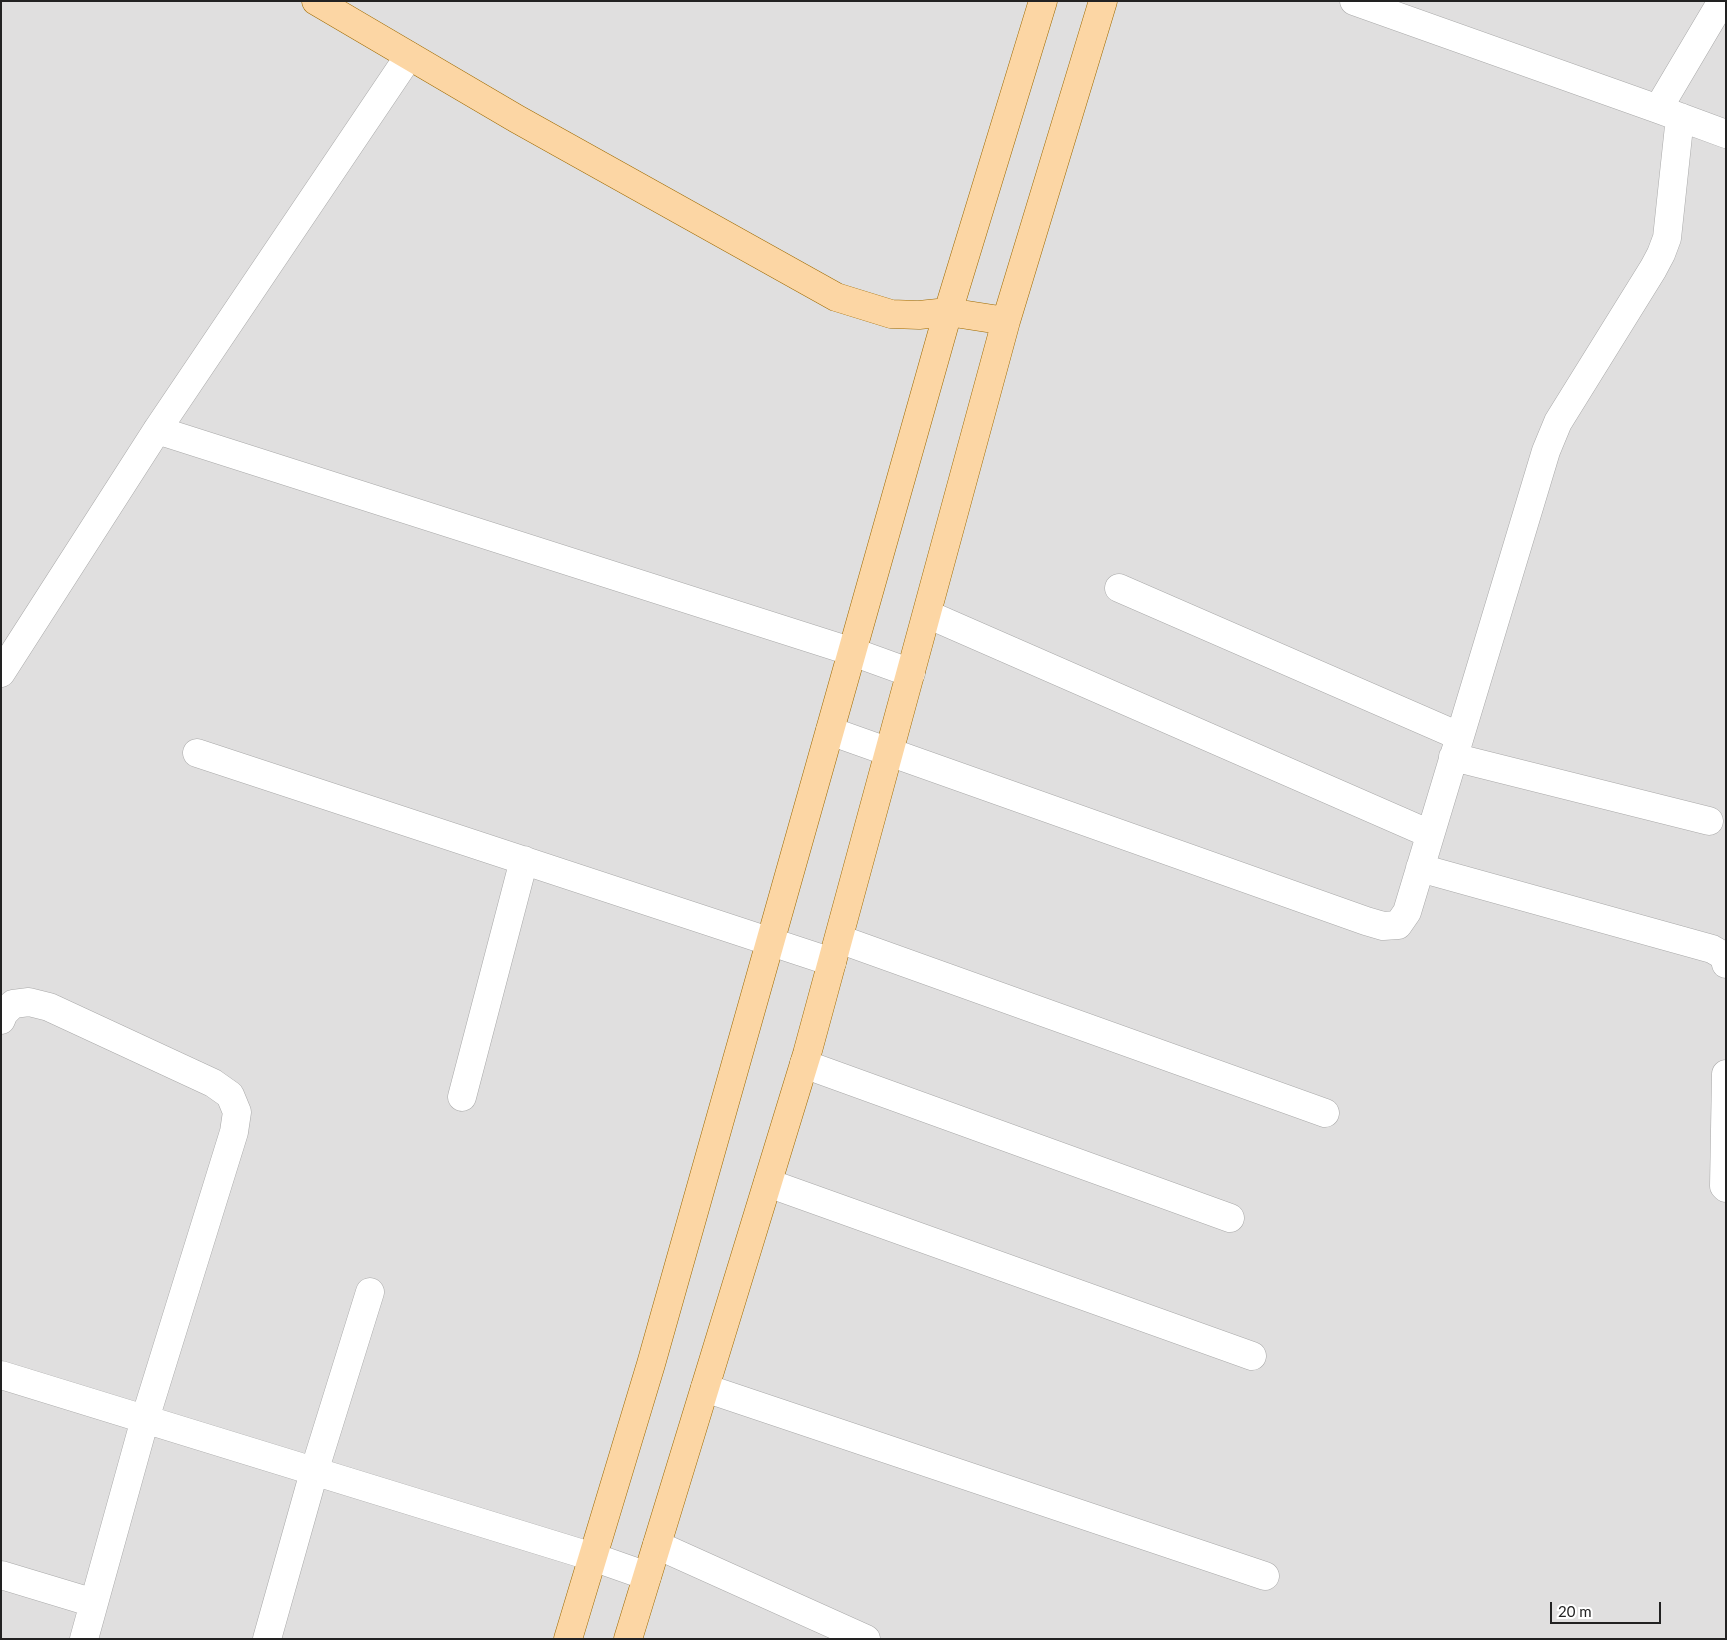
<!DOCTYPE html>
<html>
<head>
<meta charset="utf-8">
<style>
	body { margin:0 }
	#map { position:relative; width:1727px; height:1640px; overflow:hidden; background:#f2efe9; font-family:Lato,sans-serif }
	canvas { display:block }
	.frame { position:absolute; inset:0; border:2px solid #222; pointer-events:none }
	.scale { position:absolute; left:1550px; top:1602px; width:111px; height:22px; box-sizing:border-box; border:2px solid #222; border-top:0; padding-left:6px; font-size:15px; line-height:18px; white-space:nowrap; color:#222; -webkit-text-stroke:4px #fff; paint-order:stroke }
</style>
</head>
<body>
<div id="map">
<canvas width="1727" height="1640"></canvas>
<div class="frame"></div>
<div class="scale">20 m</div>
</div>
<script>
const g = document.querySelector('canvas').getContext('2d');
g.lineJoin = 'round';
function fill(path, color) {
  g.fillStyle = color;
  g.fill(path, 'evenodd');
}
function poly(rows) {
  const path = new Path2D();
  for (const r of rows) {
    path.moveTo(r[0], r[1]);
    for (let i = 2; i < r.length; i += 2) path.lineTo(r[i], r[i + 1]);
  }
  return path;
}
function strokePath(path, color, width, dash) {
  g.strokeStyle = color;
  g.lineWidth = width;
  g.lineCap = dash ? 'butt' : 'round';
  g.setLineDash(dash || []);
  g.stroke(path);
}
fill(poly([
	[1,1,1726,1,1726,1639,1,1639]
]), '#e0dfdf');
const minor = poly([
	[1354,1,1658,109,1726,134],
	[1658,109,1722,1],
	[157,430,853,652,911,673],
	[1119,588,1459,736],
	[927,614,1430,834],
	[1,673,157,430,409,56],
	[830,731,1366,921,1383,926,1398,925,1407,912,1546,451,1558,422,1653,269,1661,254,1667,238,1680,117],
	[197,753,832,962],
	[1453,757,1709,821],
	[1420,868,1712,949,1724,956,1726,964],
	[839,939,1325,1113],
	[1,1020,4,1013,13,1004,29,1002,49,1007,213,1083,230,1095,237,1112,234,1132,145,1419,84,1639],
	[804,1064,1230,1218],
	[1726,1074,1724,1186,1726,1188],
	[462,1097,524,860],
	[768,1183,1252,1356],
	[1,1375,593,1557,647,1576],
	[705,1388,1265,1576],
	[657,1545,866,1639],
	[1,1575,94,1603],
	[267,1639,314,1472,370,1292]
]);
const major = poly([
	[316,1,517,119,836,297,891,314,919,315,948,312,1006,321],
	[568,1639,651,1364,948,312,1043,1],
	[628,1639,807,1054,1006,321,1103,1]
]);
strokePath(minor, '#a9a9a9', 29);
strokePath(major, '#a06b00', 29);
strokePath(minor, '#fff', 28);
strokePath(major, '#fcd6a4', 28);
</script>
</body>
</html>
